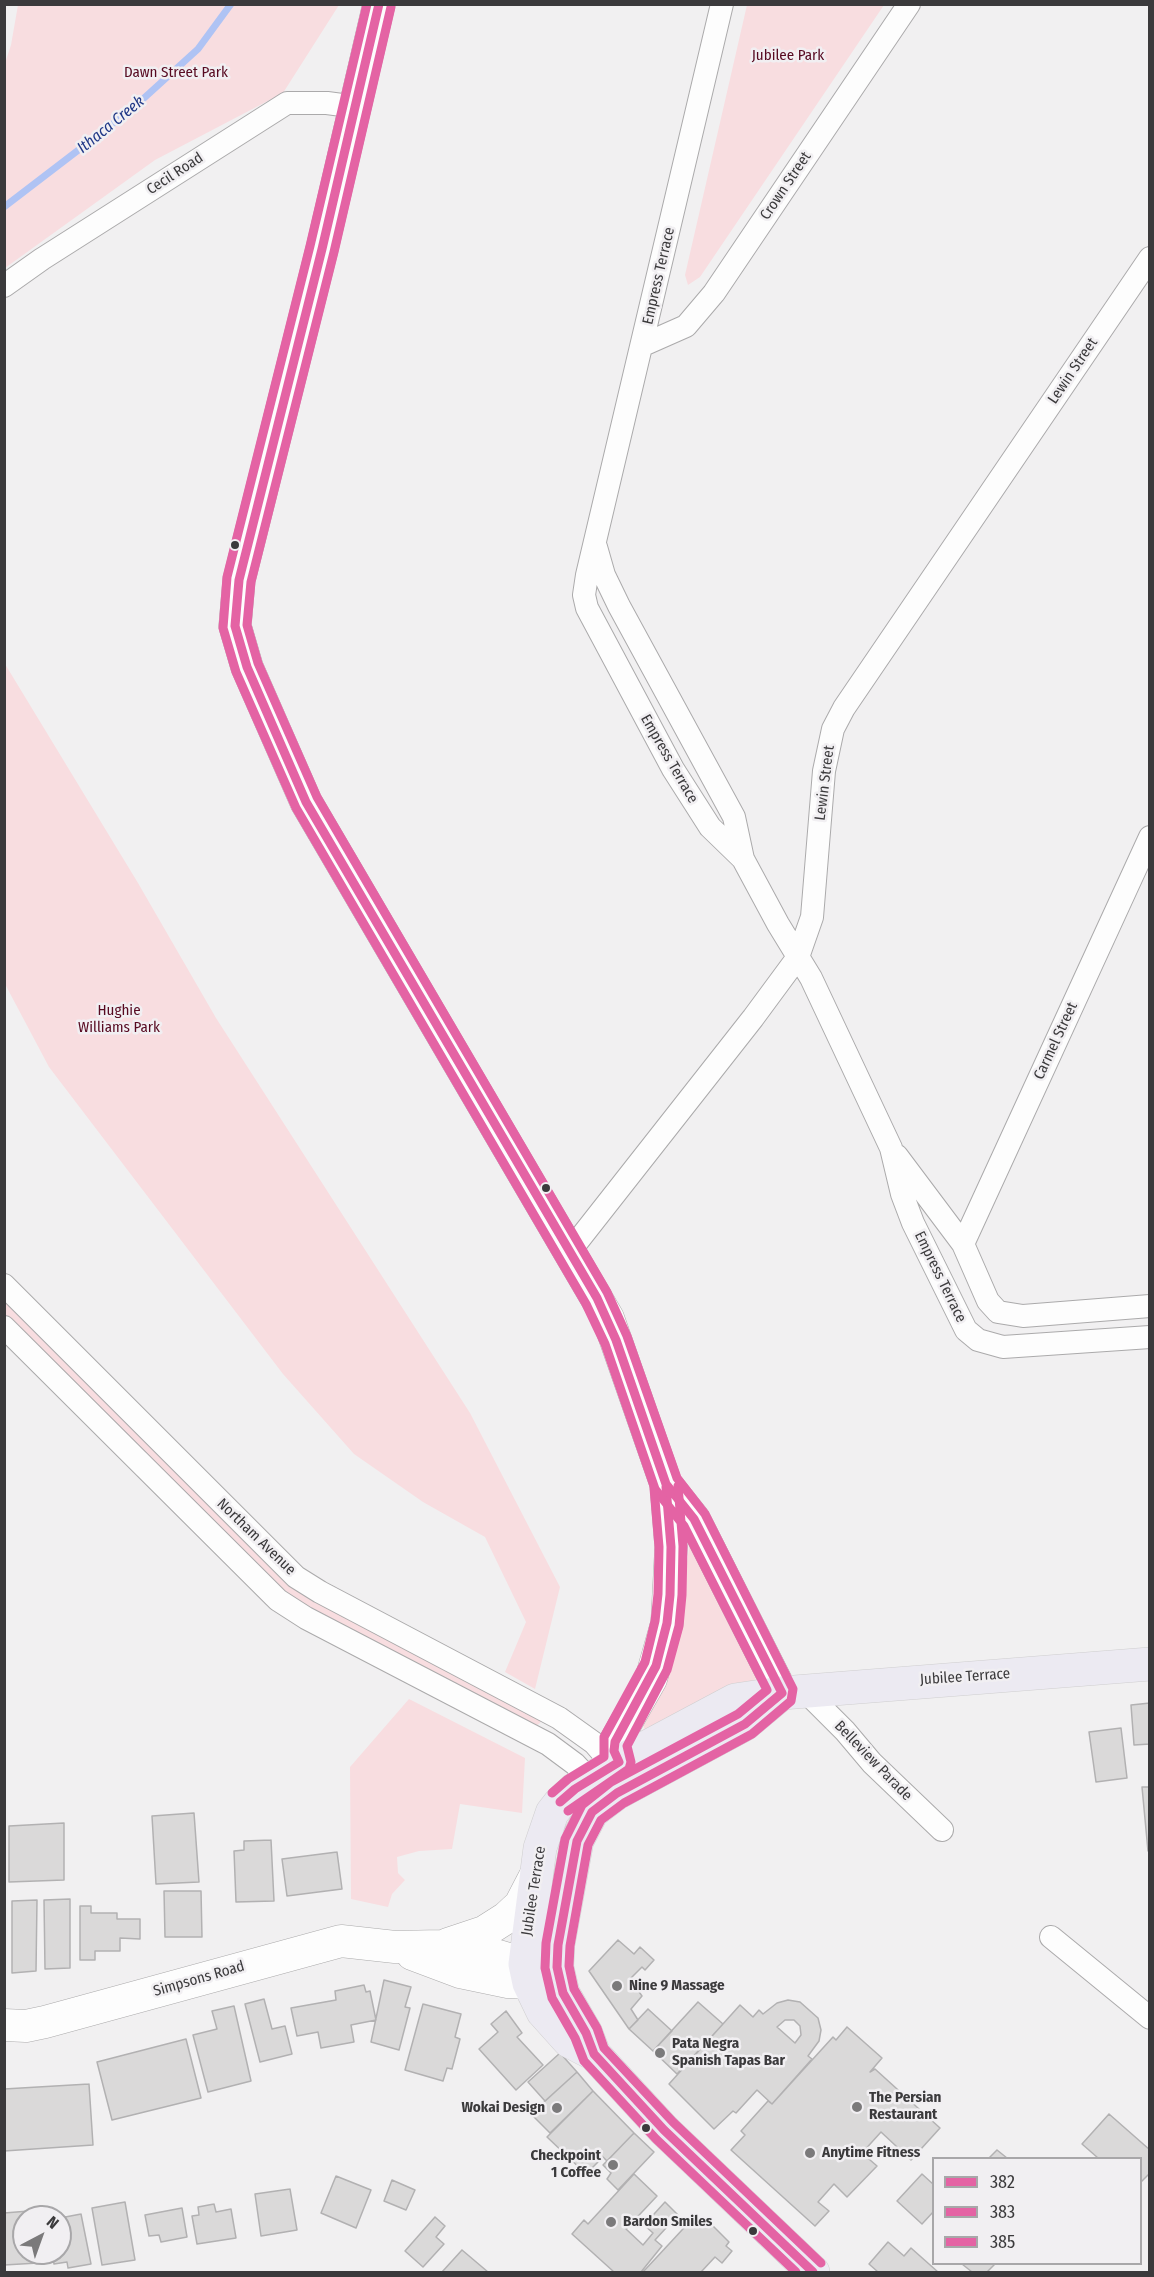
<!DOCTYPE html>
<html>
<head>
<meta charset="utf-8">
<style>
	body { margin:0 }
	#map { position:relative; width:1154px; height:2277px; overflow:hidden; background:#f1f0f1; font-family:"Fira Sans Condensed",sans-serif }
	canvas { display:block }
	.frame { position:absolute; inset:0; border:6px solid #3b3a3c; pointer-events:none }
	.legend { position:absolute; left:932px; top:2157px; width:210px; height:108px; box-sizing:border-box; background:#f1eff2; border:2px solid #a8a7a9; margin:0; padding:8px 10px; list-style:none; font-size:18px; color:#3b3a3c }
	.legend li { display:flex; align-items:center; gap:12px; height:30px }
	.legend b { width:30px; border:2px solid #a8a7a9 }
	.north { position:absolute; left:12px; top:2205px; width:60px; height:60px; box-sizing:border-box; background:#f1eff2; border:2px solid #a8a7a9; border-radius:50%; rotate:41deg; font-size:16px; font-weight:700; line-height:24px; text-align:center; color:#3b3a3c }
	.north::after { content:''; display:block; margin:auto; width:21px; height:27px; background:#7b7a7b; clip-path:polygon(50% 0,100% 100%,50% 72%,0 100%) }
</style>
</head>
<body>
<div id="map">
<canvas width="1154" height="2277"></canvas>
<div class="frame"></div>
<ul class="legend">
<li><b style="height:8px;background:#e463a4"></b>382</li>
<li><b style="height:8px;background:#e463a4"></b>383</li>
<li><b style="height:8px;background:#e463a4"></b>385</li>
</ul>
<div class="north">N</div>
</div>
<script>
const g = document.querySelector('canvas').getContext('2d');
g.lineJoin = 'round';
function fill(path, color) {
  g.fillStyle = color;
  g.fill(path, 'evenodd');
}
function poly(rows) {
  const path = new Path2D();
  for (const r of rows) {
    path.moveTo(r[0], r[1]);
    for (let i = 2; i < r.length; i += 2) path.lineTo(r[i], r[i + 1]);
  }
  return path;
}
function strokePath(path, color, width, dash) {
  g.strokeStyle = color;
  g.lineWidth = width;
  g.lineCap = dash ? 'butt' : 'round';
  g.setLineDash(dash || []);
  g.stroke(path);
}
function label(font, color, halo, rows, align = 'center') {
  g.font = font + ' "Fira Sans Condensed",sans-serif';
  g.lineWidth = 5;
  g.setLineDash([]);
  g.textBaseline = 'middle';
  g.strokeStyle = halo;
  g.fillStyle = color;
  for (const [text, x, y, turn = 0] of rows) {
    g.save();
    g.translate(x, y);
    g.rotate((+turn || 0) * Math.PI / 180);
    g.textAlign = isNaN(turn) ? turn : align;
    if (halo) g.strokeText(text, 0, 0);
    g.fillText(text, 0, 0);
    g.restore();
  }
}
fill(poly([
	[18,5,339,5,283,93,155,160,5,268,4,66,11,45],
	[747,5,884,5,700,277,688,285,685,275],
	[5,664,138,883,216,1018,470,1413,560,1587,535,1689,505,1672,526,1622,485,1537,423,1502,354,1454,283,1374,49,1067,5,984],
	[4,1297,266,1561,541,1720,540,1723,536,1726,310,1610,257,1569,5,1315],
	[690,1541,757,1673,755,1681,645,1730,643,1725,678,1628],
	[409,1699,525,1758,522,1813,460,1804,452,1849,419,1851,397,1857,398,1873,405,1880,392,1894,388,1907,351,1899,350,1767]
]), '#f8dde0');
strokePath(poly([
	[4,207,132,109,198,49,231,4]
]), '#afc3f4', 7);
const building = poly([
	[1150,1703,1150,1744,1134,1745,1131,1705,1150,1703],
	[1121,1728,1127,1778,1096,1782,1089,1732,1121,1728],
	[1142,1787,1150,1787,1150,1851,1148,1851,1142,1787],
	[194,1813,199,1882,156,1884,152,1816,194,1813],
	[64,1823,64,1880,9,1882,9,1826,64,1823],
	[271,1840,274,1901,236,1902,234,1851,244,1850,244,1841,271,1840],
	[337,1852,342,1889,287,1896,282,1859,337,1852],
	[164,1891,201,1891,202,1937,165,1937,164,1891],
	[70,1899,70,1968,45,1969,44,1900,70,1899],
	[37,1900,36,1971,12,1973,12,1901,37,1900],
	[80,1906,91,1906,91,1913,117,1913,117,1919,140,1919,140,1939,120,1938,120,1951,95,1951,95,1960,80,1960,80,1906],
	[618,1940,634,1954,640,1947,654,1960,645,1970,642,1967,630,1979,642,1996,631,2009,638,2020,629,2029,589,1971,618,1940],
	[384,1980,411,1987,405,2007,410,2008,399,2050,371,2042,384,1980],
	[364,1985,366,1992,370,1991,376,2020,351,2025,354,2042,321,2048,318,2032,297,2036,291,2008,336,2000,335,1991,364,1985],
	[264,1999,272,2029,285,2026,292,2054,260,2062,245,2004,264,1999],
	[788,2000,800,2002,818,2018,821,2030,819,2041,808,2056,812,2059,772,2104,757,2090,736,2113,733,2111,714,2129,669,2084,740,2005,753,2017,759,2010,763,2014,777,2003,788,2000],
	[785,2020,794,2020,800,2026,801,2035,795,2043,777,2027,785,2020],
	[698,2002,723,2024,677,2074,653,2051,698,2002],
	[423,2004,461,2014,455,2037,460,2039,452,2069,447,2068,443,2081,405,2070,423,2004],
	[234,2006,251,2081,208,2092,193,2035,217,2029,212,2011,234,2006],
	[648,2009,672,2031,653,2051,629,2029,648,2009],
	[506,2011,522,2033,517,2037,543,2065,516,2090,479,2049,498,2032,491,2024,506,2011],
	[847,2027,882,2058,870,2072,875,2069,940,2128,911,2160,881,2132,862,2153,877,2166,847,2197,834,2184,818,2202,829,2211,815,2226,731,2150,745,2135,741,2131,768,2101,772,2104,833,2037,836,2040,847,2027],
	[186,2039,201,2098,112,2120,97,2062,186,2039],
	[560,2053,577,2072,545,2101,528,2082,560,2053],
	[577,2072,593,2091,550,2133,531,2114,577,2072],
	[89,2084,93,2145,4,2151,4,2089,89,2084],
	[593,2091,634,2133,607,2161,603,2157,586,2174,547,2137,593,2091],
	[1109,2114,1150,2150,1150,2173,1140,2183,1140,2158,1098,2158,1082,2144,1109,2114],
	[634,2133,654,2152,618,2190,607,2179,611,2173,603,2165,634,2133],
	[997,2150,1007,2158,989,2158,997,2150],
	[634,2174,657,2196,626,2229,643,2245,653,2233,644,2225,665,2202,678,2215,655,2240,662,2246,641,2272,614,2272,572,2234,584,2220,588,2224,634,2174],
	[922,2174,934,2185,934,2211,922,2224,897,2201,922,2174],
	[336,2176,371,2190,356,2228,321,2213,336,2176],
	[392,2180,415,2190,406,2210,384,2201,392,2180],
	[290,2189,297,2230,261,2236,255,2194,290,2189],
	[125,2202,135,2260,102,2265,92,2208,125,2202],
	[214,2204,216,2212,231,2209,236,2238,197,2244,192,2216,199,2215,198,2207,214,2204],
	[182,2208,187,2237,161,2242,159,2235,149,2236,145,2215,182,2208],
	[29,2211,30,2217,24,2217,24,2253,37,2253,38,2263,4,2265,4,2213,29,2211],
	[81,2214,91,2264,68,2268,67,2262,54,2264,52,2253,60,2253,60,2218,81,2214],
	[695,2216,707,2227,710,2223,729,2242,726,2246,732,2251,722,2263,715,2257,701,2272,643,2272,695,2216],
	[435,2217,445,2226,436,2237,444,2244,423,2267,405,2251,435,2217],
	[888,2242,904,2256,911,2248,938,2272,878,2272,869,2264,888,2242],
	[462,2250,488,2272,442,2272,462,2250],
	[962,2264,995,2264,987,2272,972,2272,962,2264]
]);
fill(building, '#dad9d9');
strokePath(building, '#b2b1b2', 1.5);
const street = poly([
	[722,4,587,575,584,595,587,608,673,769,710,827,743,859,778,924,811,978,891,1148,902,1194,913,1223,966,1330,978,1340,1003,1347,1150,1337],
	[4,286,42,259,287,103,327,103,357,107],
	[643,345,686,326,714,293,909,4],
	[596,547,604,575,619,606,734,817,743,859],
	[897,1156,963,1244,988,1301,998,1312,1023,1316,1150,1306],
	[963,1244,1150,837],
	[570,1251,753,1018,798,957,812,917,824,771,833,729,844,708,1150,258],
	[4,1285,296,1577,320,1592,559,1718,594,1743,613,1765],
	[4,1327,278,1600,306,1618,548,1744,575,1764,590,1780],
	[805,1691,845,1731,872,1763,942,1830],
	[1051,1937,1150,2018]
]);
const secondary = poly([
	[379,4,322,249,239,580,235,626,247,667,306,802,608,1318,666,1484,671,1547,667,1623,651,1679,615,1742,614,1751,619,1762],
	[666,1484,694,1519,782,1693],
	[448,1944,484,1932,506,1918,520,1905,534,1878],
	[412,1954,460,1972,508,1982,529,1983],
	[4,2025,26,2026,45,2022,341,1941,395,1947,441,1946,492,1954,525,1964]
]);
const highway = poly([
	[782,1693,745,1724,617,1793,592,1812,577,1841,558,1945,557,1967,563,1993,586,2033,594,2054,664,2130,813,2272],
	[594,2054,569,2041,543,2012,529,1983,525,1964,540,1848,552,1813,559,1804,575,1789,613,1765,735,1700,782,1693,1150,1664]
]);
strokePath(street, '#abaaab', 24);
strokePath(secondary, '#abaaab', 33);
strokePath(highway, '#cfcecf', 34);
strokePath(street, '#fdfdfd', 22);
strokePath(secondary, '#fdfdfd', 32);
strokePath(highway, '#eceaf2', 33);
strokePath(poly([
	[379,4,322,249,239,580,235,626,247,667,306,802,597,1298,616,1340,666,1484,694,1519,782,1693,745,1724,617,1793,592,1812,577,1841,558,1945,557,1967,563,1993,586,2033,594,2054,664,2130,813,2272],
	[560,1802,575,1789,619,1762,614,1751,615,1742,656,1666,667,1623,670,1595,671,1547,666,1487]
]), '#e463a4', 9);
strokePath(poly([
	[367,4,310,246,227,577,223,628,236,672,296,808,586,1304,605,1344,655,1489,684,1526,767,1690,738,1714,611,1782,582,1805,565,1839,546,1943,545,1968,552,1998,575,2038,584,2061,656,2139,796,2272],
	[568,1811,629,1769,631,1762,627,1746,667,1670,679,1626,682,1595,683,1546,678,1486]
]), '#e463a4', 9);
strokePath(poly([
	[391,7,334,252,251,582,247,625,258,663,317,797,607,1292,627,1336,677,1478,705,1514,793,1689,791,1701,752,1734,624,1803,601,1820,588,1845,570,1946,569,1966,574,1989,597,2028,604,2048,673,2122,821,2263],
	[552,1793,568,1779,604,1757,604,1737,645,1662,655,1621,658,1594,659,1547,654,1488]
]), '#e463a4', 9);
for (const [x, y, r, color] of [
	[235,545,5,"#3b3a3c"],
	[546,1188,5,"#3b3a3c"],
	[617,1986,6,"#7b7a7b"],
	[660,2053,6,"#7b7a7b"],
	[857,2107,6,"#7b7a7b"],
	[557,2108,6,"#7b7a7b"],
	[646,2128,5,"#3b3a3c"],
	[810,2153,6,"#7b7a7b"],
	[613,2165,6,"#7b7a7b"],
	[611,2222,6,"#7b7a7b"],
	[753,2231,5,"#3b3a3c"]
]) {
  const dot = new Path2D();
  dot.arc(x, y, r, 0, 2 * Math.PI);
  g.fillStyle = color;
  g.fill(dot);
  strokePath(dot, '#f1eff2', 2);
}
label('15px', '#570a21', '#f1eff2', [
	["Jubilee Park",788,56],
	["Dawn Street Park",176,73],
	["Hughie",119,1011],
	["Williams Park",119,1028]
]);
label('15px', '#3b3a3c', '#f1eff2', [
	["Cecil Road",175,174,-33],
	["Crown Street",786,186,-56],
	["Empress Terrace",659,276,-77],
	["Lewin Street",1073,371,-56],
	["Empress Terrace",669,759,60],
	["Lewin Street",825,783,-83],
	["Carmel Street",1056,1041,-65],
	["Empress Terrace",940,1277,64],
	["Northam Avenue",256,1537,44],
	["Jubilee Terrace",965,1677,-4],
	["Belleview Parade",873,1761,46],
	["Jubilee Terrace",534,1891,-81],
	["Simpsons Road",199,1979,-16]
]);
label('bold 15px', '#3b3a3c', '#f1eff2', [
	["Nine 9 Massage",629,1986],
	["Pata Negra",672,2044],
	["Spanish Tapas Bar",672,2061],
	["The Persian",869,2098],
	["Restaurant",869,2115],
	["Wokai Design",545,2108,"right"],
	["Anytime Fitness",822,2153],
	["Checkpoint",601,2156,"right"],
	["1 Coffee",601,2173,"right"],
	["Bardon Smiles",623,2222]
], 'left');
label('italic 16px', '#203887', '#f1eff2', [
	["Ithaca Creek",111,125,-39]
]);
</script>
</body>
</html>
